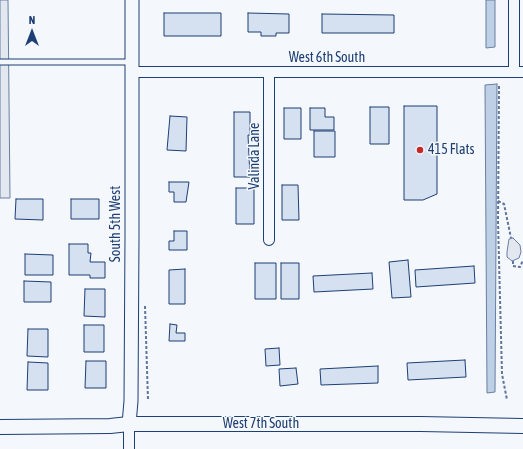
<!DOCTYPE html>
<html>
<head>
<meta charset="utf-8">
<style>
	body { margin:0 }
	#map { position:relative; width:523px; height:449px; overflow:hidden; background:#f4f7fb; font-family:"Asap Condensed",sans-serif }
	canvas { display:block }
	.north { position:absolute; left:12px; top:12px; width:40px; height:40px; -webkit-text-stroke:3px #f4f7fb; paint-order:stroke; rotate:0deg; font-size:11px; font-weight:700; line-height:16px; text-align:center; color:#1d3f73 }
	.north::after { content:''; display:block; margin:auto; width:14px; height:18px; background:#1d3f73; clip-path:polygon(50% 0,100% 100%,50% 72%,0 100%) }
</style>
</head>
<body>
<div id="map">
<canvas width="523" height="449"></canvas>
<div class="north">N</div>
</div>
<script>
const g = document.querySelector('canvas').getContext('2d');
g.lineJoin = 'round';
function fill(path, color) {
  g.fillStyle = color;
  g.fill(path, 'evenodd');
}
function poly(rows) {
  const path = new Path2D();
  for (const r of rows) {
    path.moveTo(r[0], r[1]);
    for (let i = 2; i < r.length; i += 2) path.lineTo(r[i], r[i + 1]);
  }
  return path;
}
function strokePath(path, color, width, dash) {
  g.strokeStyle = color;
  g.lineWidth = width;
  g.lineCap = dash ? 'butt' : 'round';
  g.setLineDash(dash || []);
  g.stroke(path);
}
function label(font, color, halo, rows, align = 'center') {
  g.font = font + ' "Asap Condensed",sans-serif';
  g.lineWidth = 3;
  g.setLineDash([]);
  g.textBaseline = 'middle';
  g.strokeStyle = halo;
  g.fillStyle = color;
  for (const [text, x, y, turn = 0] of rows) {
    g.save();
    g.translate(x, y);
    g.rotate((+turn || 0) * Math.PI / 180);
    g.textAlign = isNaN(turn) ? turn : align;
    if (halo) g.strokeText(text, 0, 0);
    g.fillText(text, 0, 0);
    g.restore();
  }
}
const parking = poly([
	[0,0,8,0,10,198,0,198,0,0],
	[513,238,520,245,521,252,519,258,512,261,507,257,507,252,509,239,513,238]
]);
fill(parking, '#e3e8f0');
strokePath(parking, '#687fa3', 1);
const water = poly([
	[486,0,495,0,495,47,486,48,486,0],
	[497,84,495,392,487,393,485,85,497,84]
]);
fill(water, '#bed0e5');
strokePath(water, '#687fa3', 1);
const building = poly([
	[164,13,221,13,221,36,164,36,164,13],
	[248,13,289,14,289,33,276,33,276,36,261,36,261,32,248,32,248,13],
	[322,14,394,15,394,33,322,33,322,14],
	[404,106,437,106,437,194,423,200,404,200,404,106],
	[370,107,389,107,389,144,370,144,370,107],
	[284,108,301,108,301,139,284,139,284,108],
	[310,108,325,108,325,117,334,117,334,130,310,130,310,108],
	[234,112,250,112,250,135,248,135,250,177,234,177,234,112],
	[170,116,187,117,186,151,167,150,170,116],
	[314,131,335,131,335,157,314,157,314,131],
	[169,182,189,182,186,202,174,202,174,192,169,192,169,182],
	[282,185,298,185,299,220,282,220,282,185],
	[236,188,254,188,254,224,236,224,236,188],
	[16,199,43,199,43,220,15,219,16,199],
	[71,199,99,199,99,219,71,219,71,199],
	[174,231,187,231,187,250,169,250,169,241,174,241,174,231],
	[69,244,88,244,88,253,91,253,90,262,105,262,105,278,90,278,90,275,69,275,69,244],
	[25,254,53,255,53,275,25,275,25,254],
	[408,260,411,297,392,298,389,262,408,260],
	[255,263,276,263,276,299,255,299,255,263],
	[281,263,299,263,299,299,281,299,281,263],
	[474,266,475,283,416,287,415,270,474,266],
	[185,269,185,304,169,304,169,270,185,269],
	[372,273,373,289,314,292,313,276,372,273],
	[24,281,51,282,51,302,24,302,24,281],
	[85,289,105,289,105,317,84,316,85,289],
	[170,324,177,325,176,333,185,333,185,341,169,341,170,324],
	[84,325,104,325,104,352,84,352,84,325],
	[28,329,48,329,48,357,27,356,28,329],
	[279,348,280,365,266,366,265,349,279,348],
	[465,360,466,377,408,380,407,363,465,360],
	[86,361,106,361,106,388,85,388,86,361],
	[28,362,48,363,48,390,27,390,28,362],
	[378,366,378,383,321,385,320,369,378,366],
	[296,368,298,384,280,386,279,369,296,368]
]);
fill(building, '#d5e0f0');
strokePath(building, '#1d3f73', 1);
const service = poly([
	[0,62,131,62]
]);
const minor = poly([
	[132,72,523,72],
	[269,72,269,240],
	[514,72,514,0],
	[129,449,129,424]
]);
const tertiary = poly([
	[129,424,131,401,132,236,132,0]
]);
const secondary = poly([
	[0,427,110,426,129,424,421,424,523,426]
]);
strokePath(service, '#1d3f73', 7);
strokePath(minor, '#1d3f73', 12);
strokePath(tertiary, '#1d3f73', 15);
strokePath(secondary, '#1d3f73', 16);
strokePath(poly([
	[499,86,498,222,502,374,507,400],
	[498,201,504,204,511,238],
	[513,261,513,266,520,267,523,260],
	[145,306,148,400]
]), '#5e769c', 2, [3, 2]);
strokePath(service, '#f4f7fb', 5);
strokePath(minor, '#f4f7fb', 10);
strokePath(tertiary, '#f4f7fb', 13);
strokePath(secondary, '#f4f7fb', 14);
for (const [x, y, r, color] of [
	[420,150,4,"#c62828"]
]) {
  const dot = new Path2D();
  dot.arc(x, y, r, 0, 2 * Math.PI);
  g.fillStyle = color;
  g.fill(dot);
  strokePath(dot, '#f4f7fb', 1.5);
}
label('14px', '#1d3f73', '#f4f7fb', [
	["West 6th South",327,58],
	["Valinda Lane",255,156,-90],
	["South 5th West",116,224,-90],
	["West 7th South",261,424]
]);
label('14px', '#1d3f73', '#f4f7fb', [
	["415 Flats",428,150]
], 'left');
</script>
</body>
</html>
